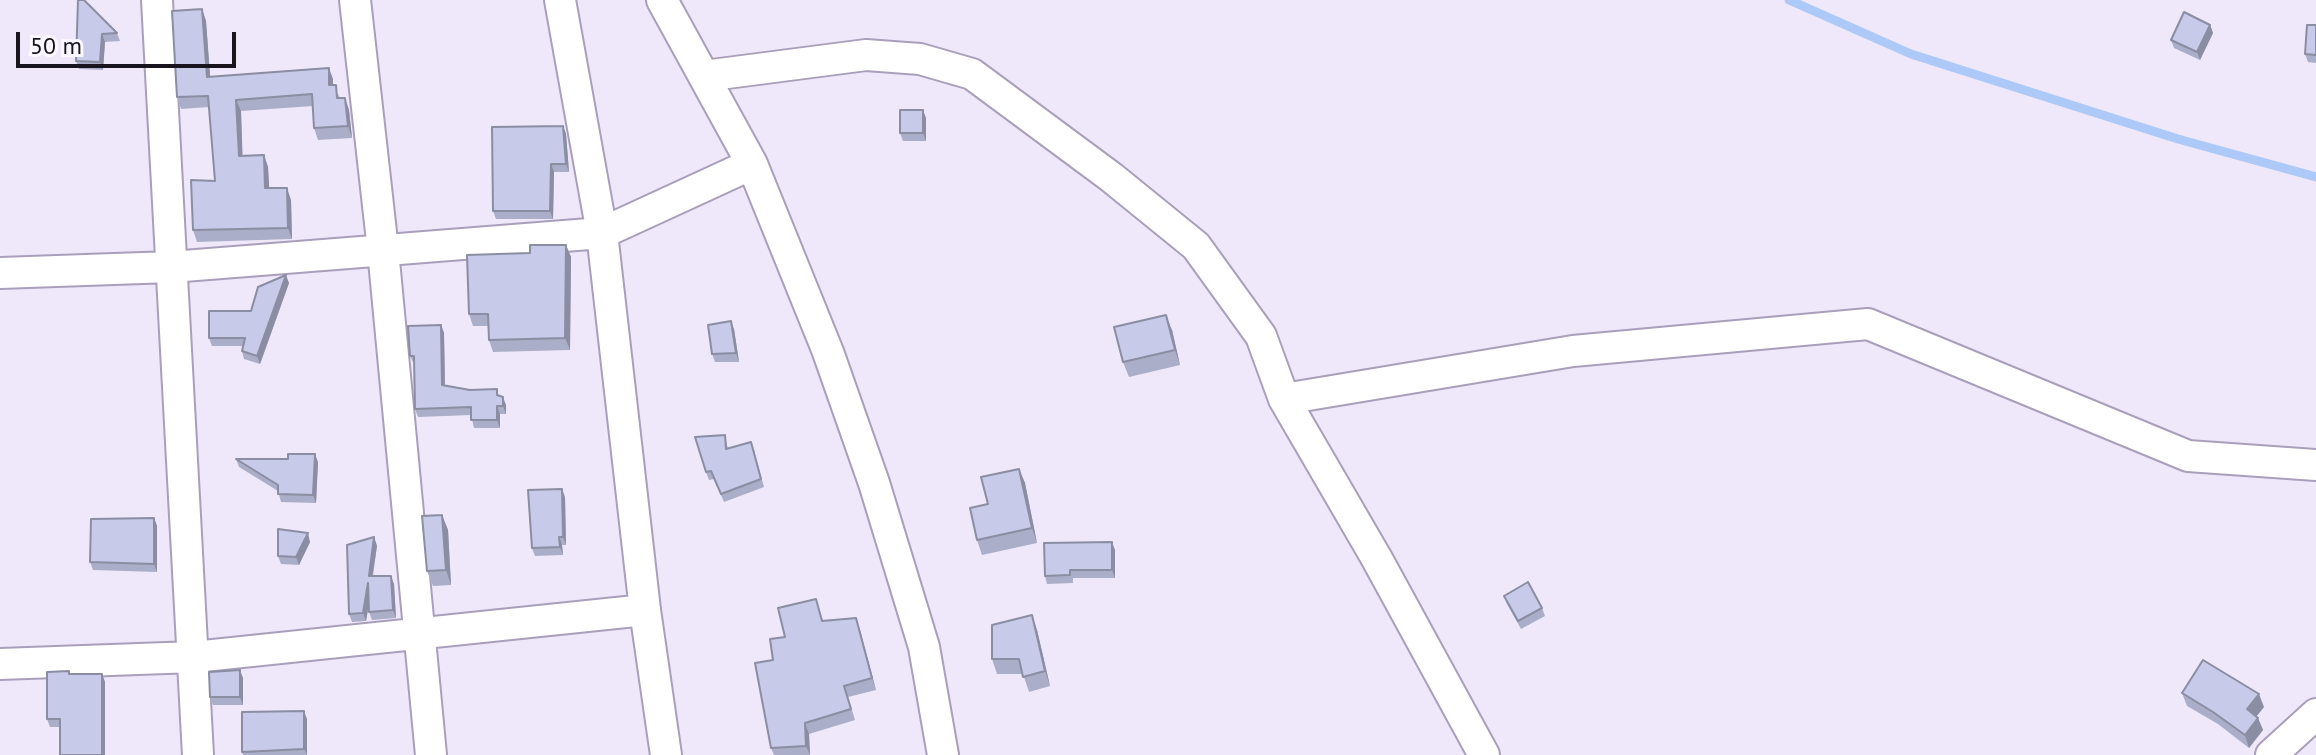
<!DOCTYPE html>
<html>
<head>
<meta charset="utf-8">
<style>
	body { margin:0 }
	#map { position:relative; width:2316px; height:755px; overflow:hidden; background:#efe8fa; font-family:"PT Sans",sans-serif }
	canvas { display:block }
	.scale { position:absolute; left:16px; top:32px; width:220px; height:36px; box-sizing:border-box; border:4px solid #18141e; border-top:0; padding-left:10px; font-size:24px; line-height:28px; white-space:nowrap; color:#18141e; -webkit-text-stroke:6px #faf8fe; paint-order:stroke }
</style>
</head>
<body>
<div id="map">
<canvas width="2316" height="755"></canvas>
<div class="scale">50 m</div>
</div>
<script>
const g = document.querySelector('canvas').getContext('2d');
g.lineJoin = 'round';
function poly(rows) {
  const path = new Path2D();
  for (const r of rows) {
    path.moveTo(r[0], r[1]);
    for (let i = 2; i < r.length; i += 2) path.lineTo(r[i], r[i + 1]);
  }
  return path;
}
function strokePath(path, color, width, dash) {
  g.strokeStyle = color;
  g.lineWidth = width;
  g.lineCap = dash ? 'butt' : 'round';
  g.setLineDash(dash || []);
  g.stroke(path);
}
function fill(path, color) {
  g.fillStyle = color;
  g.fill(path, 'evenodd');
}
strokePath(poly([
	[1789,0,1911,54,2178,139,2316,177]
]), '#acc9f8', 9);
const street = poly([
	[157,0,198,755],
	[355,0,383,250,431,755],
	[560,0,602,233,645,610,666,755],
	[662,0,752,164,828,352,874,483,924,647,943,755],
	[704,76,866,55,920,59,972,74,1111,177,1196,246,1261,336,1284,399,1377,559,1484,755],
	[0,273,171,267,602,233,752,164],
	[1284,399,1573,351,1868,324,2188,456,2316,465],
	[0,664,194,657,645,610],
	[2271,755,2316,714]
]);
strokePath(street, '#a99fbb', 34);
strokePath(street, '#fff', 30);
fill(poly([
	[78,0,117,33,120,41,105,42,103,70,79,69,76,61],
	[202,9,206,21,210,76,333,79,333,85,340,98,345,98,349,110,352,138,318,140,314,128,313,106,241,111,242,156,264,155,268,167,269,188,291,200,292,239,197,242,193,230,215,181,209,107,181,109,177,97],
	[2210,25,2213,33,2200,60,2174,48,2171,40],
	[2316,25,2316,63,2308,62,2305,54],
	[926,118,926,141,903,141,900,133],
	[563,126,566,134,569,172,554,172,553,219,496,219,493,211],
	[566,245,571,257,570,350,493,352,489,340,489,326,473,326,469,314,530,253],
	[289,283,260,364,244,359,242,351,243,346,212,346,209,338,251,311],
	[441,325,444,333,445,385,499,396,506,405,506,414,500,414,500,428,474,428,471,415,418,417,415,409,414,364,410,356],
	[734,329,739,362,715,362,712,354],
	[1172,330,1180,365,1129,377,1123,362],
	[725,435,728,449,754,450,764,487,724,502,714,479,709,480,706,472],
	[236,459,318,462,316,503,281,502,278,491,239,467],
	[1019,469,1025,483,1037,543,982,555,977,540,988,504],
	[565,497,566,545,562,545,563,555,535,556,532,548],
	[442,515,448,530,451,585,433,586,427,571],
	[154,518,157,526,157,572,93,570,90,562],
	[374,537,377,546,373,576,394,584,396,618,372,620,369,612,369,605,366,621,352,622,349,614],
	[310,542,299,565,281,564,278,556],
	[1115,550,1115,578,1073,578,1073,583,1047,584,1045,576],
	[1504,596,1542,608,1545,616,1521,629,1507,604],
	[816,599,823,621,856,618,876,690,848,697,855,720,809,734,810,755,774,755,771,748,773,660,785,637],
	[1037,630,1050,686,1029,692,1023,674,997,674,992,659],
	[70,674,102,674,105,682,105,755,60,727,50,727,47,719],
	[243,678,243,705,213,705,210,697],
	[2182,693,2264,707,2256,716,2258,718,2263,730,2249,748,2218,724,2187,706],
	[307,719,307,755,243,755,242,752]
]), '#abaec8');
fill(poly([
	[202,9,206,21,211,88,207,77],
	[2210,25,2213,33,2200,60,2197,52],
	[102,34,105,42,103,70,100,62],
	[329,68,333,79,333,97,329,85],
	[345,98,349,110,352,138,348,126],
	[236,100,241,111,243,168,239,156],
	[923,110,926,118,926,141,923,133],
	[563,126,566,134,569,172,566,164],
	[264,155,268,167,270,200,265,188],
	[551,164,554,172,553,219,550,211],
	[287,188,291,200,292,239,288,228],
	[566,245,571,257,570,350,565,338],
	[286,275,289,283,260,364,257,356],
	[1166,315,1172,330,1180,365,1175,350],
	[731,321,734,329,739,362,736,353],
	[441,325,444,333,445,393,442,385],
	[503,397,506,405,506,414,503,406],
	[497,406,500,414,500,428,497,420],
	[315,454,318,462,316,503,313,495],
	[1019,469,1025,483,1037,543,1032,528],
	[562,489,565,497,566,545,563,537],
	[442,515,448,530,451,585,446,570],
	[154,518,157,526,157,572,154,564],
	[308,533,310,542,299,565,296,557],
	[374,537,377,546,371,584,369,576],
	[559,537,562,545,563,555,560,547],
	[1112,542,1115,550,1115,578,1112,570],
	[391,576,394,584,396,618,393,610],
	[368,583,371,591,366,621,363,613],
	[1032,615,1037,630,1050,686,1045,671],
	[856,618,860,630,876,690,872,678],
	[240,670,243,678,243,705,240,697],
	[102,674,105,682,105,755,102,755],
	[2259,694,2264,707,2252,722,2247,709],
	[304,711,307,719,307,755,304,749],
	[2258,718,2263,730,2249,748,2245,735],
	[805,723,809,734,810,755,806,746]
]), '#8b8da2');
const building = poly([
	[78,0,84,0,117,33,102,34,100,62,76,61,78,0],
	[202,9,207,77,329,68,329,85,336,85,337,98,345,98,348,126,314,128,312,94,236,100,239,156,264,155,265,188,287,188,288,228,193,230,191,180,215,181,208,96,177,97,172,11,202,9],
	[2184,12,2210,25,2197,52,2171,40,2184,12],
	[2307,25,2316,25,2316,55,2305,54,2307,25],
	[900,110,923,110,923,133,900,133,900,110],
	[563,126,566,164,551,164,550,211,493,211,492,127,563,126],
	[530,245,566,245,565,338,489,340,488,314,469,314,467,255,530,253,530,245],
	[286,275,257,356,242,351,245,338,209,338,209,311,251,311,258,287,286,275],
	[1166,315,1175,350,1123,362,1114,327,1166,315],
	[731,321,736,353,712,354,708,325,731,321],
	[441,325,442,385,470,390,497,389,497,395,503,397,503,406,497,406,497,420,471,420,471,407,415,409,414,356,410,356,408,326,441,325],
	[725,435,726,449,751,442,761,479,721,494,711,471,706,472,695,437,725,435],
	[288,454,315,454,313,495,278,494,278,485,236,459,288,459,288,454],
	[1019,469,1032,528,977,540,970,508,988,504,981,477,1019,469],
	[562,489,563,537,559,537,560,547,532,548,528,490,562,489],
	[442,515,446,570,427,571,422,516,442,515],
	[154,518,154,564,90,562,91,519,154,518],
	[278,529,308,533,296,557,278,556,278,529],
	[374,537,369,576,391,576,393,610,369,612,368,583,363,613,349,614,347,545,374,537],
	[1112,542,1112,570,1070,570,1070,575,1045,576,1044,543,1112,542],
	[1528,582,1542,608,1518,621,1504,596,1528,582],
	[816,599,822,621,856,618,872,678,844,686,851,709,805,723,806,746,771,748,755,663,773,660,770,639,785,637,778,608,816,599],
	[1032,615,1045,671,1023,677,1019,659,992,659,992,625,1032,615],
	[2203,660,2259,694,2247,709,2258,718,2245,735,2213,712,2182,693,2203,660],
	[240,670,240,697,210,697,209,672,240,670],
	[69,671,69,674,102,674,102,755,60,755,60,719,47,719,47,672,69,671],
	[304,711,304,749,242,752,242,712,304,711]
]);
fill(building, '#c7cae8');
strokePath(building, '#8b8da2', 2);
</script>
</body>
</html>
